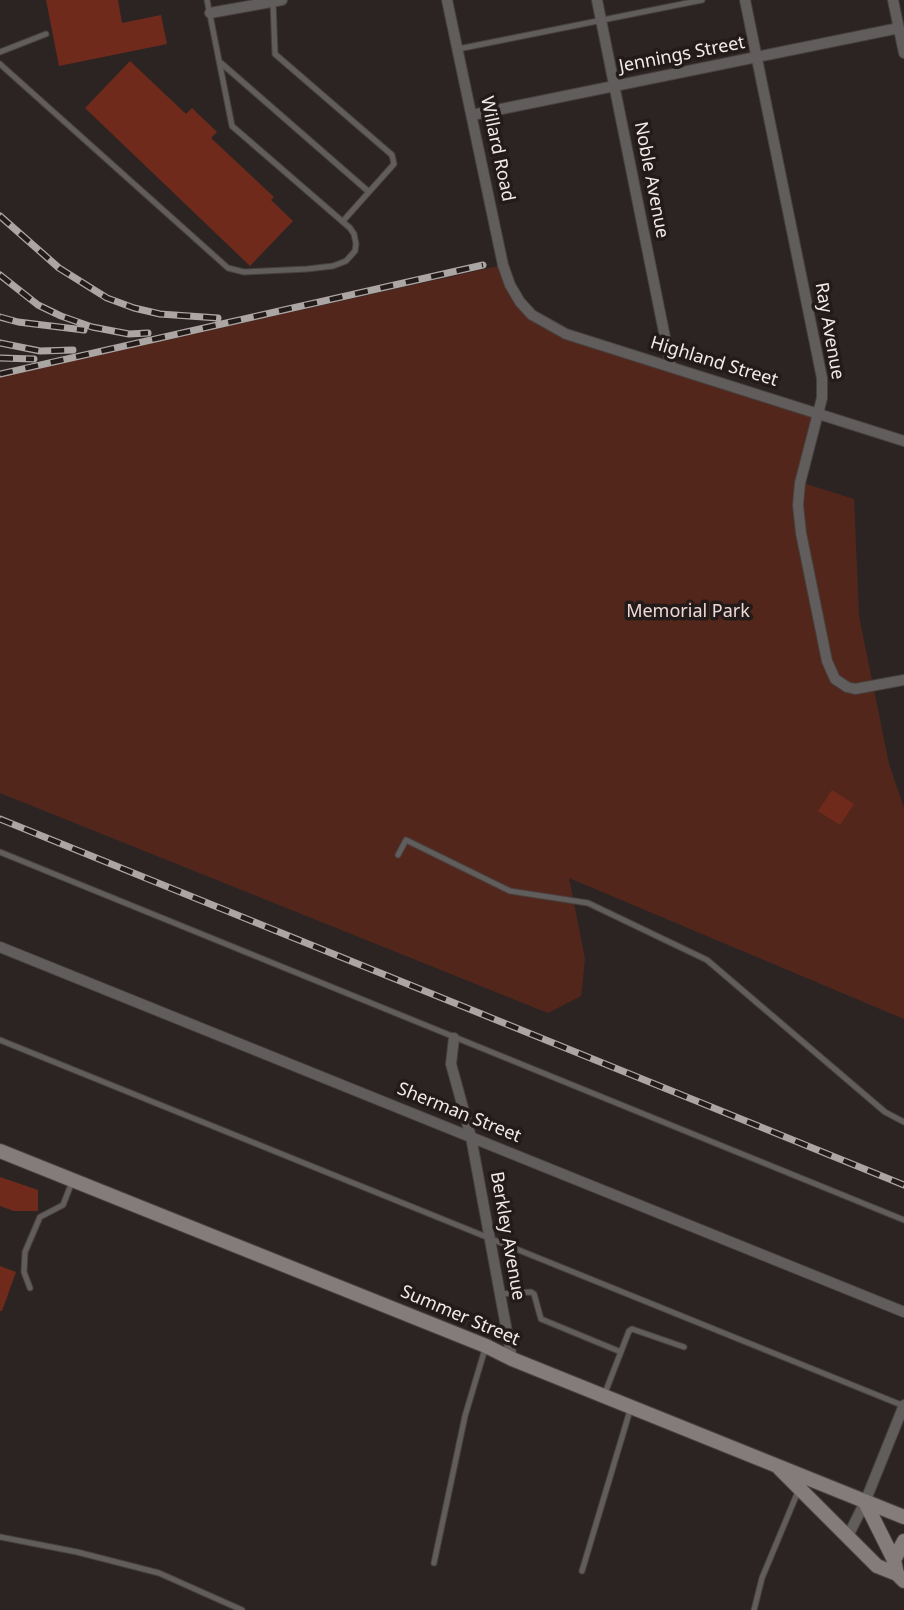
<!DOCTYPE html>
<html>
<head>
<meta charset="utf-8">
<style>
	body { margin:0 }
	canvas { display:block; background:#2b2422 }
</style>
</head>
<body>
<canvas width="904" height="1610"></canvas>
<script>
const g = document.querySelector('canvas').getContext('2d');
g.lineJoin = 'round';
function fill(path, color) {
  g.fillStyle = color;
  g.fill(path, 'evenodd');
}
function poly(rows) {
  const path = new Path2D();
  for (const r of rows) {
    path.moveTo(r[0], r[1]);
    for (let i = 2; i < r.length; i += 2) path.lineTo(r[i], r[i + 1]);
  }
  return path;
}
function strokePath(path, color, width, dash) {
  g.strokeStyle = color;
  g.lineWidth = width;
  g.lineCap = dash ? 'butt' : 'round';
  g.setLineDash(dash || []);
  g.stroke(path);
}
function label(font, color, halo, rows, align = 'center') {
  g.font = font + ' "Noto Sans",sans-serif';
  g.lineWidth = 7;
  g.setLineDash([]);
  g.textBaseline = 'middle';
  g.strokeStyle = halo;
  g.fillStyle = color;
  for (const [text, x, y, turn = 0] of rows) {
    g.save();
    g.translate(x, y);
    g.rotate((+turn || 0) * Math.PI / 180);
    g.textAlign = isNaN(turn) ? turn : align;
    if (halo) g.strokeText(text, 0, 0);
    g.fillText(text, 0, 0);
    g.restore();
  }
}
fill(poly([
	[503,265,510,285,546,325,818,413,800,482,854,499,859,616,889,764,904,808,904,1019,569,878,585,959,581,996,548,1013,0,793,0,377]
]), '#53261c');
fill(poly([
	[46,0,118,0,122,23,161,15,167,44,59,66],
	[130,61,186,114,192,108,217,132,211,138,274,197,271,200,293,221,250,266,85,108],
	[832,790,854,804,840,825,818,811],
	[0,1177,38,1190,38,1211,14,1211,0,1206],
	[0,1266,16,1272,2,1311,0,1311]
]), '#6f2a1b');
const lane = poly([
	[273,2,275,54,392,155,394,164,343,221],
	[458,49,702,0],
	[0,52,46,34],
	[221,63,369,192],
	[0,64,228,268,244,272,307,269,333,266,346,261,355,251,356,244,354,234,350,228,232,126,207,0],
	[0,852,904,1220],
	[398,855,406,840,510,891,588,903,707,960,885,1112,904,1122],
	[0,1040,904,1406],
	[30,1288,24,1272,25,1252,40,1217,63,1205,72,1182],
	[500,1294,531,1292,534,1294,541,1319,621,1352],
	[605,1393,629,1331,632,1329,684,1347],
	[0,1537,77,1552,159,1573,242,1610],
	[434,1563,465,1416,485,1349],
	[582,1571,631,1407],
	[754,1610,762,1578,799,1489]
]);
const street = poly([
	[447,0,503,265,510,285,520,302,532,315,566,334,904,441],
	[597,0,671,367],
	[745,0,822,378,822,398,800,483,798,505,801,533,827,661,835,679,847,687,855,689,904,680],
	[893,0,904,53],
	[210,13,282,0],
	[472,115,899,28],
	[0,947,904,1312],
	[454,1038,451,1064,471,1137,512,1359],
	[847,1538,865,1502,904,1405]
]);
const secondary = poly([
	[0,1151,486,1346,512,1359,904,1517],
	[779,1468,877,1566,897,1574],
	[865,1502,894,1560,897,1574,904,1581],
	[894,1560,904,1541]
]);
strokePath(lane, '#47403e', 7);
strokePath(street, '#47403e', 12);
strokePath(secondary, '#47403e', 16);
strokePath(lane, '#615d5c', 5);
strokePath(street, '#615d5c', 10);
strokePath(secondary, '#837c7b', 14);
const rail = poly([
	[0,216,59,268,107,298,134,308,160,314,218,318],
	[0,275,38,305,61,316,92,327,129,334,148,333],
	[0,317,18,322,84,330],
	[0,343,40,351,73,350],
	[0,358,34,359],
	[0,374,483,265],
	[0,819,904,1185]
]);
strokePath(rail, '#aba5a3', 7);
strokePath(rail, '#221b19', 4.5, [13]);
label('18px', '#f0ebe9', '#221b19', [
	["Jennings Street",682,55,-11],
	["Willard Road",497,149,78],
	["Noble Avenue",651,180,79],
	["Ray Avenue",829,331,80],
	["Highland Street",714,362,17],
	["Sherman Street",459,1113,22],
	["Berkley Avenue",507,1236,80],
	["Summer Street",460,1316,23]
]);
label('18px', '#f0d9d4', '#221b19', [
	["Memorial Park",688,612]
]);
</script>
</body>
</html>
